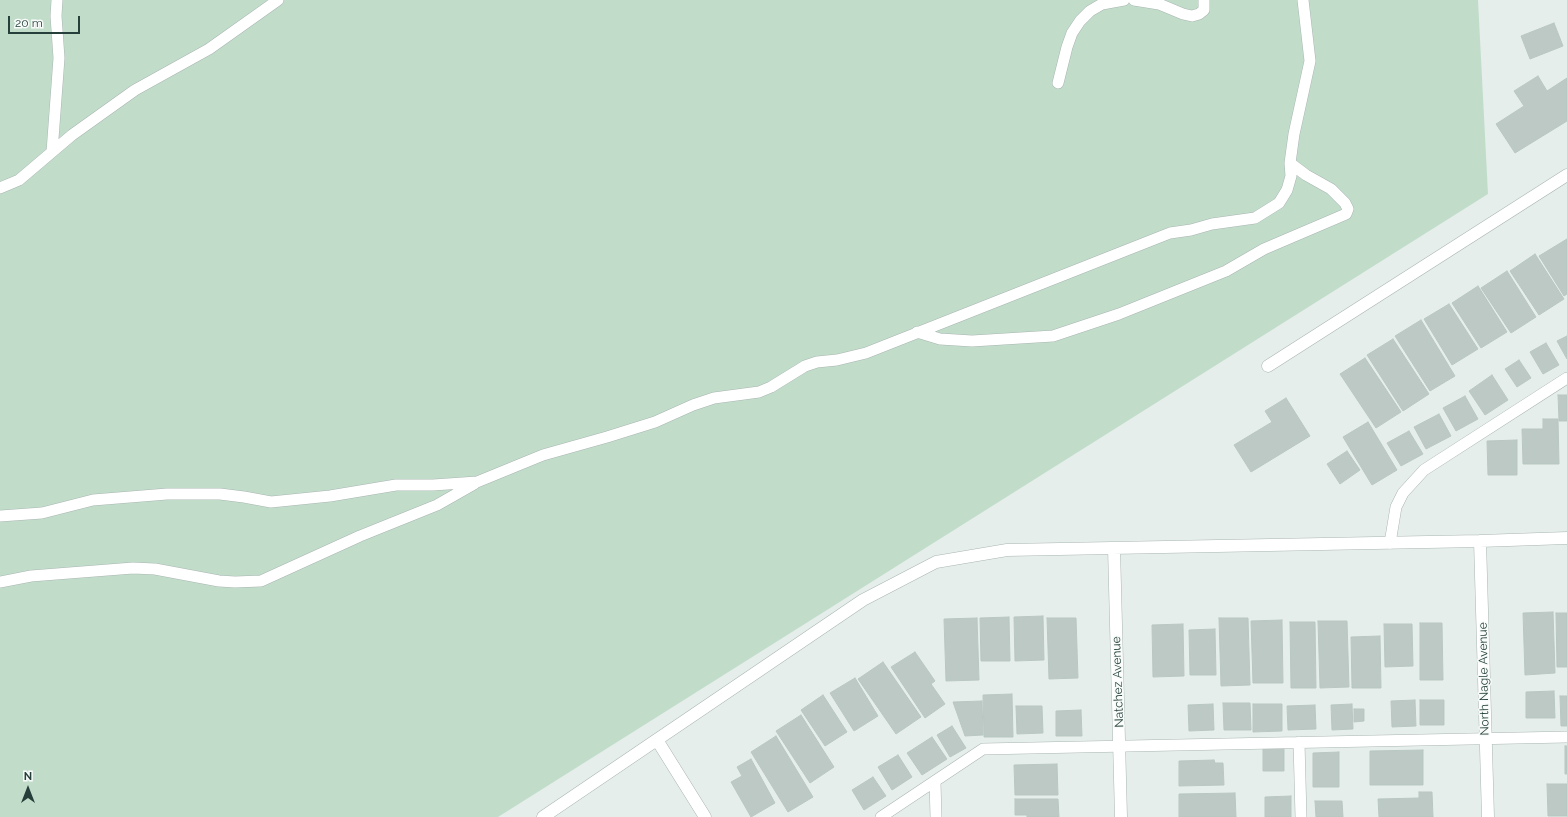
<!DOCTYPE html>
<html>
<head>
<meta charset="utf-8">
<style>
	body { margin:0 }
	#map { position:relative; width:1567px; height:817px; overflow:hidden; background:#e6eeeb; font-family:Raleway,sans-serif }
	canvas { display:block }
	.north { position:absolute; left:8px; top:769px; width:40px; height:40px; -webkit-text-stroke:3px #f7fbf9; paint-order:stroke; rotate:0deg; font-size:11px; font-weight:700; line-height:16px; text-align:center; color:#263f3a }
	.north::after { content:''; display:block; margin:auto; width:14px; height:18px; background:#263f3a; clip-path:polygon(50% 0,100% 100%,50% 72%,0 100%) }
	.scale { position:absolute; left:8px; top:16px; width:72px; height:18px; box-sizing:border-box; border:2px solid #263f3a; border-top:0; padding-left:5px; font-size:12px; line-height:14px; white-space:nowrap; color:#263f3a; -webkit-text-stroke:3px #f7fbf9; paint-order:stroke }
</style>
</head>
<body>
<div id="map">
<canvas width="1567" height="817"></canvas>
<div class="north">N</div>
<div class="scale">20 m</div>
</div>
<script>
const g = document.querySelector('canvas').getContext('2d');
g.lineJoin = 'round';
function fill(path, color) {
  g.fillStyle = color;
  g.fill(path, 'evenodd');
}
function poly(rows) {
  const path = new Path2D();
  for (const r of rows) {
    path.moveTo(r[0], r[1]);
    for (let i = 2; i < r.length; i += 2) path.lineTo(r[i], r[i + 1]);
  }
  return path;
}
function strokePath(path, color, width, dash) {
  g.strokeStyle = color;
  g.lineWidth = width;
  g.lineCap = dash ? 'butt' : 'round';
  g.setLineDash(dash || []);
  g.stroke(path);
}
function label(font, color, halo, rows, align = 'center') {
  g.font = font + ' Raleway,sans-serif';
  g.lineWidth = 3;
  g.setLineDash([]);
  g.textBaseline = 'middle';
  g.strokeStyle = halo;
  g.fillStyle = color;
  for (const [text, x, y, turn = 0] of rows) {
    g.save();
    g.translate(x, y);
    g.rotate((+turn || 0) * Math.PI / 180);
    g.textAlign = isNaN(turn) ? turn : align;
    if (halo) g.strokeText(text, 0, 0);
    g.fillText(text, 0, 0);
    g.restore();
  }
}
fill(poly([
	[0,0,1478,0,1488,194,498,817,0,817]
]), '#c1ddca');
const building = poly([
	[1554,23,1563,46,1530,59,1521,36,1554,23],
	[1538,76,1547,91,1567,78,1567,121,1515,153,1496,124,1524,106,1514,91,1538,76],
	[1567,239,1567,294,1564,296,1539,256,1567,239],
	[1535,254,1564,299,1539,315,1510,271,1535,254],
	[1507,271,1536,317,1511,333,1481,288,1507,271],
	[1478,286,1507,332,1481,348,1452,303,1478,286],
	[1449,304,1478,349,1452,365,1424,319,1449,304],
	[1421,320,1455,376,1430,391,1395,336,1421,320],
	[1567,336,1567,359,1557,341,1567,336],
	[1393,339,1429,394,1403,411,1367,355,1393,339],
	[1546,343,1559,365,1543,374,1530,352,1546,343],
	[1365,358,1401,412,1376,428,1340,374,1365,358],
	[1519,360,1531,378,1517,387,1505,369,1519,360],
	[1492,375,1508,400,1485,415,1469,391,1492,375],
	[1558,395,1567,395,1567,421,1559,421,1558,395],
	[1465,396,1478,419,1456,431,1443,408,1465,396],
	[1286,398,1310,436,1251,472,1234,445,1272,422,1265,411,1286,398],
	[1439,414,1451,436,1426,449,1414,427,1439,414],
	[1543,419,1558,419,1559,464,1523,464,1522,429,1543,429,1543,419],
	[1368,422,1397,470,1372,485,1343,437,1368,422],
	[1409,431,1423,454,1401,466,1387,443,1409,431],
	[1517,440,1517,475,1488,475,1487,441,1517,440],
	[1347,451,1360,470,1340,484,1327,464,1347,451],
	[1553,612,1555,673,1525,675,1523,613,1553,612],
	[1556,613,1567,613,1567,667,1557,667,1556,613],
	[1043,616,1044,660,1015,661,1014,617,1043,616],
	[1009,617,1010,661,981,661,980,618,1009,617],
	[977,618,979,680,946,681,944,619,977,618],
	[1047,618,1076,618,1078,678,1049,679,1047,618],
	[1219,618,1248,618,1250,685,1221,686,1219,618],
	[1282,620,1283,683,1253,683,1251,621,1282,620],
	[1318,621,1347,621,1349,687,1320,688,1318,621],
	[1290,622,1315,622,1316,688,1291,688,1290,622],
	[1420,623,1442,623,1443,680,1420,680,1420,623],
	[1183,624,1184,676,1153,677,1152,625,1183,624],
	[1384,624,1412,624,1413,666,1385,667,1384,624],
	[1215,629,1216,675,1190,675,1189,630,1215,629],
	[1380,636,1381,688,1352,688,1351,637,1380,636],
	[915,652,935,681,931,684,945,704,925,718,891,667,915,652],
	[883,662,921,717,896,734,858,679,883,662],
	[855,678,878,716,854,731,830,693,855,678],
	[1554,691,1555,718,1526,718,1526,692,1554,691],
	[1012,694,1013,737,984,737,983,695,1012,694],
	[823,695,847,732,825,746,801,710,823,695],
	[1560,696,1567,696,1567,726,1561,726,1560,696],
	[1415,700,1416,726,1392,727,1391,701,1415,700],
	[1420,700,1444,700,1444,725,1420,725,1420,700],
	[982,701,983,735,965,736,953,702,982,701],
	[1223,703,1250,703,1251,730,1224,730,1223,703],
	[1213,704,1214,730,1189,731,1188,705,1213,704],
	[1253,704,1282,704,1282,731,1253,732,1253,704],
	[1352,704,1353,729,1332,730,1331,705,1352,704],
	[1315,705,1316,729,1288,730,1287,706,1315,705],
	[1016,706,1042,706,1043,733,1017,734,1016,706],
	[1354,709,1364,709,1364,721,1354,722,1354,709],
	[1081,710,1082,736,1056,736,1056,711,1081,710],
	[801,715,834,767,810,783,776,731,801,715],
	[952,726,966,748,950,757,937,735,952,726],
	[776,736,813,797,788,812,751,752,776,736],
	[932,737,947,759,922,775,907,753,932,737],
	[1565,746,1567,746,1567,774,1565,774,1565,746],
	[1263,748,1284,748,1284,771,1263,771,1263,748],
	[1423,750,1423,785,1370,785,1370,751,1423,750],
	[1339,752,1339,787,1313,787,1313,753,1339,752],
	[898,755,912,777,892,790,878,767,898,755],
	[751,759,775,803,751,817,731,782,742,776,737,767,751,759],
	[1214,760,1215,763,1223,763,1224,785,1179,786,1179,761,1214,760],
	[1057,764,1058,795,1015,795,1014,765,1057,764],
	[873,777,886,796,864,810,852,790,873,777],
	[1547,784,1567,784,1567,816,1548,816,1547,784],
	[1419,792,1432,792,1433,817,1379,817,1378,799,1419,798,1419,792],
	[1235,793,1236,817,1179,817,1179,794,1235,793],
	[1291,796,1291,817,1265,817,1265,797,1291,796],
	[1015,799,1058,799,1059,817,1027,817,1027,815,1015,815,1015,799],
	[1315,801,1342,801,1343,817,1316,817,1315,801]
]);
fill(building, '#bcc9c4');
strokePath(building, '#b9c7c2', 1);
const lane = poly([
	[1134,0,1159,4,1183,14,1192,16,1199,14,1204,10,1204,0],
	[1058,83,1067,47,1072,33,1080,21,1090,11,1102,4,1124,0],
	[52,152,59,58,56,16,57,0],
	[0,188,19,180,72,135,135,90,209,49,278,0],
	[917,332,940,339,972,341,1053,336,1119,314,1226,271,1264,249,1346,214,1348,209,1345,203,1331,189,1306,175,1290,163],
	[0,516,42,513,93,500,167,494,220,494,244,497,271,502,330,496,396,485,433,485,477,482,543,455,607,437,655,422,693,405,714,398,759,392,771,387,805,366,817,362,837,360,866,353,1170,233,1191,230,1212,224,1255,218,1279,203,1287,190,1291,176,1290,163,1294,134,1310,61,1303,0],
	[1390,543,1396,507,1403,493,1424,470,1567,378],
	[0,582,31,576,133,568,155,569,219,581,235,582,261,581,360,536,437,505,474,484],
	[1299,742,1301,817],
	[935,782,936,817],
	[881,817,983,749,1567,737]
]);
const street = poly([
	[1268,366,1567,175],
	[1480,541,1488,817],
	[1114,548,1121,817],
	[657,740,705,817],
	[543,817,863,600,936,562,1007,550,1480,541,1567,538]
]);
strokePath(lane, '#a9b6b2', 12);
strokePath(street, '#a9b6b2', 13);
strokePath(lane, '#fff', 11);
strokePath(street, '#fff', 12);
label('12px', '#263f3a', '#f7fbf9', [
	["North Nagle Avenue",1484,679,-91],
	["Natchez Avenue",1118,682,-92]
]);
</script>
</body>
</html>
